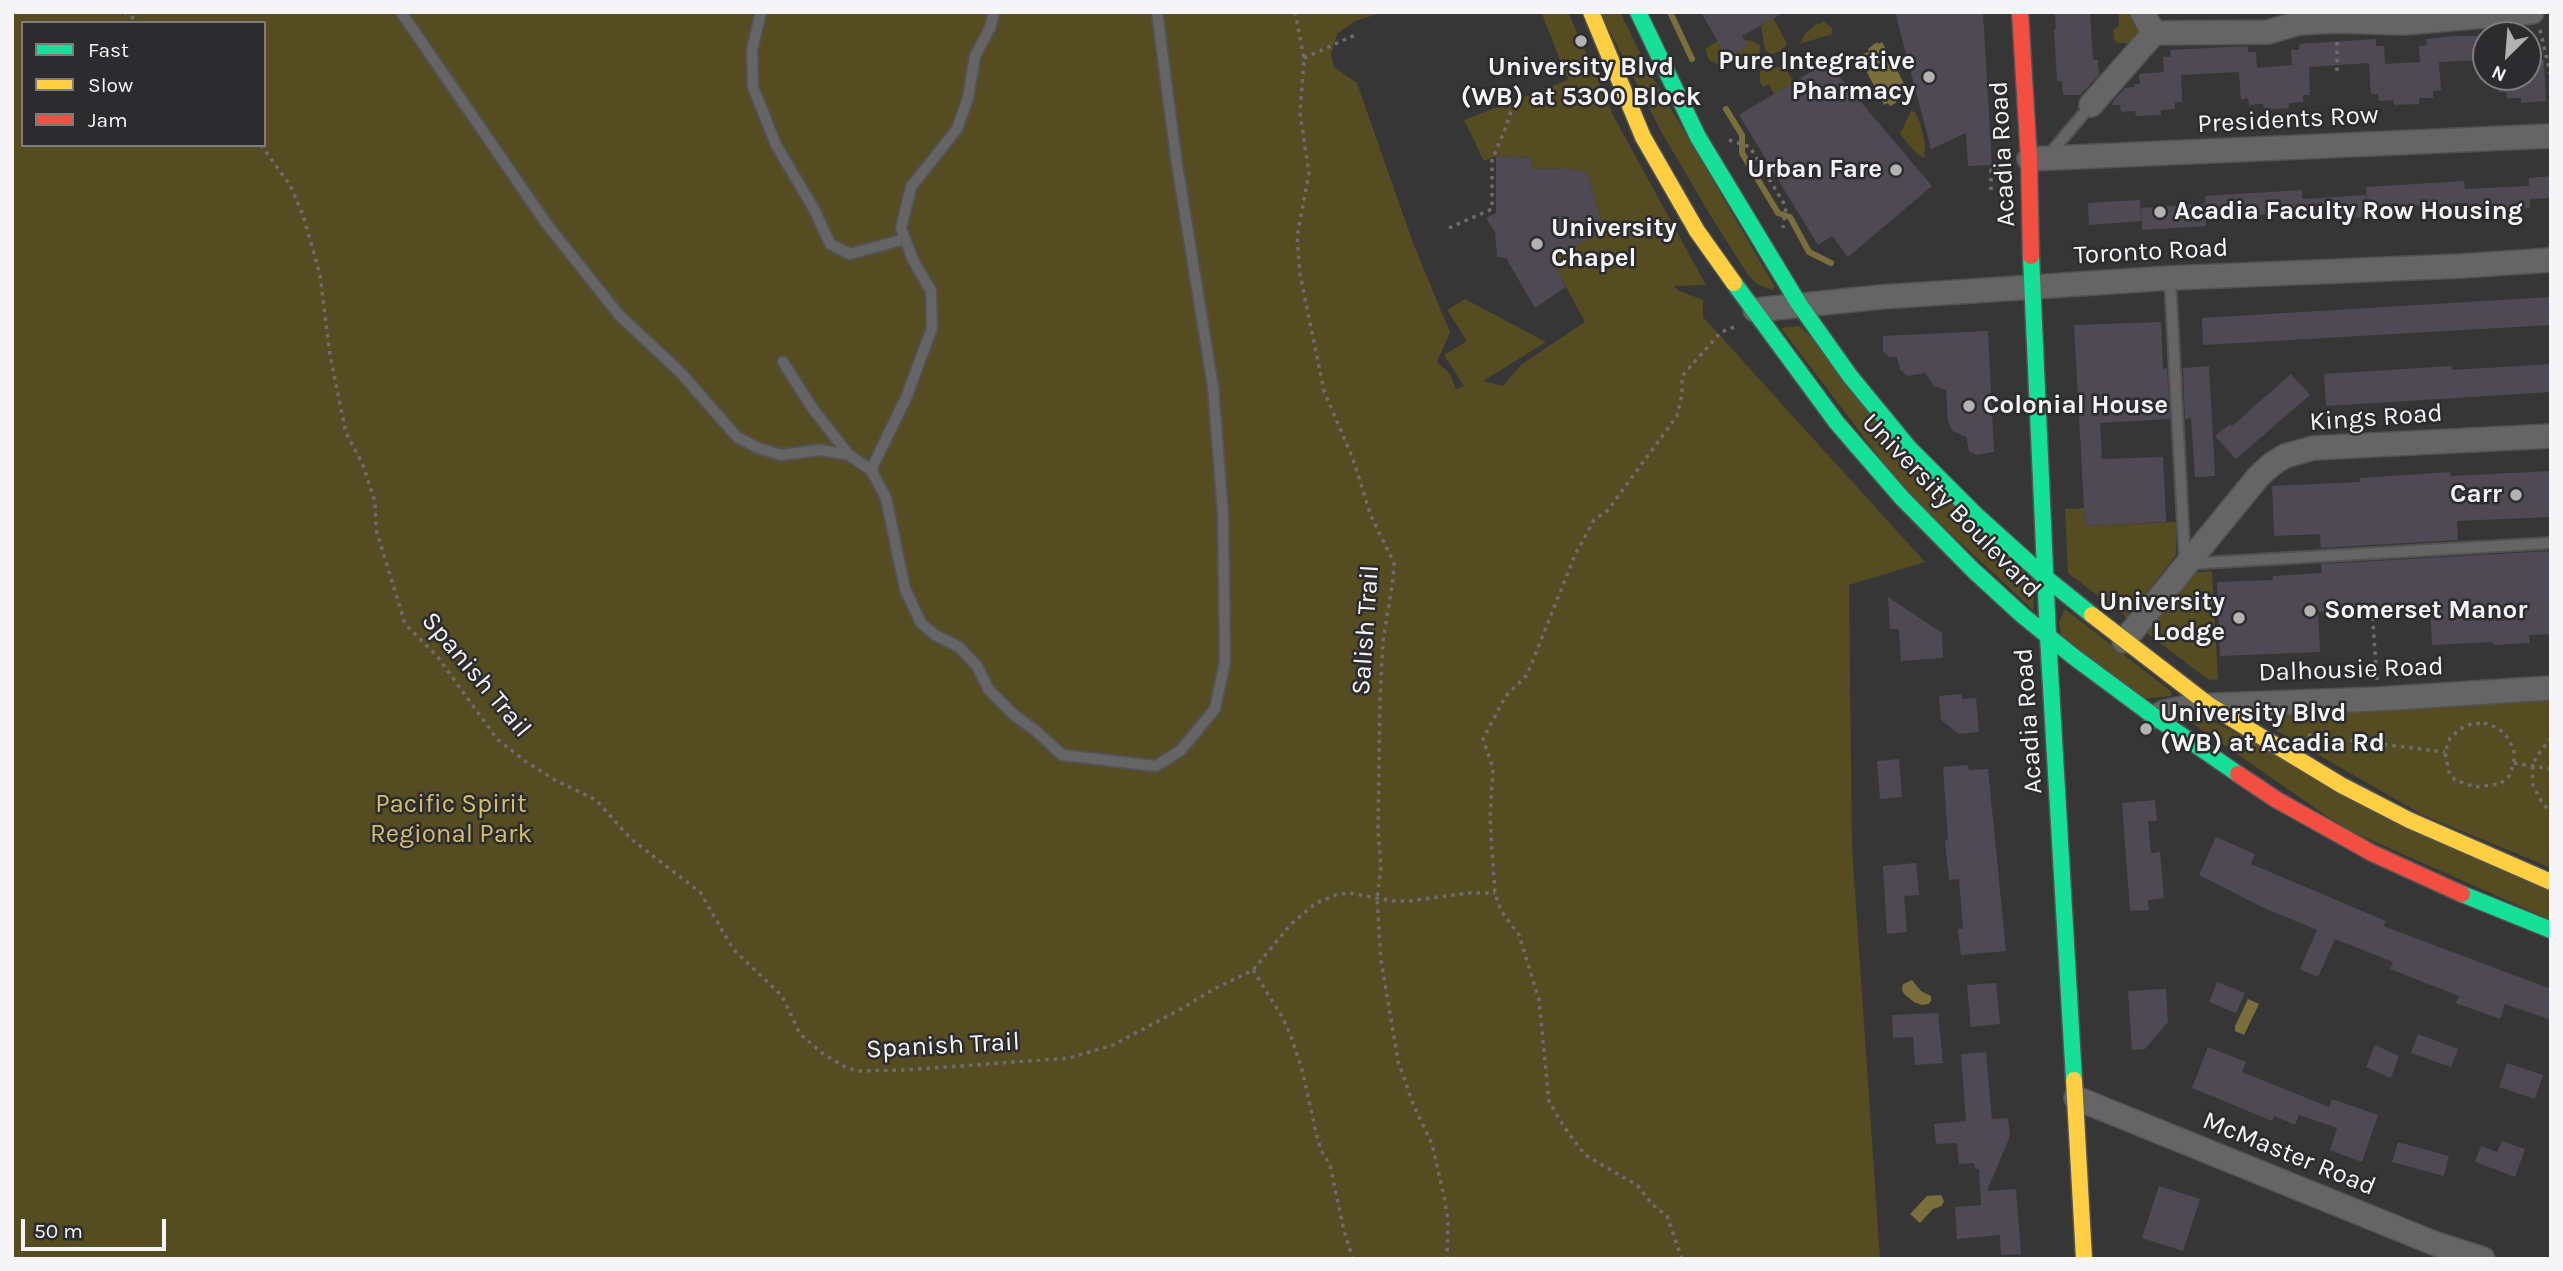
<!DOCTYPE html>
<style>
body{margin:0}
#map{position:relative;width:2563px;height:1271px;overflow:hidden;background:#363637;font-family:Karla,sans-serif}
canvas{display:block}
.frame{position:absolute;inset:0;border:14px solid #f5f4f6;pointer-events:none}
.legend{position:absolute;left:21px;top:21px;width:245px;height:126px;box-sizing:border-box;background:#2c2b2e;border:2px solid #7c7b7e;margin:0;padding:9px 12px;list-style:none;font-size:21px;color:#f5f4f6}
.legend li{display:flex;align-items:center;gap:14px;height:35px}
.legend b{width:35px;border:2px solid #7c7b7e}
.north{position:absolute;left:2472px;top:21px;width:70px;height:70px;box-sizing:border-box;background:#2c2b2e;border:2px solid #7c7b7e;border-radius:50%;rotate:205deg;font-size:19px;font-weight:700;line-height:28px;text-align:center;color:#f5f4f6}
.north::after{content:'';display:block;margin:auto;width:24px;height:32px;background:#b2b2b3;clip-path:polygon(50% 0,100% 100%,50% 72%,0 100%)}
.scale{position:absolute;left:21px;top:1219px;width:145px;height:32px;box-sizing:border-box;border:4px solid #f5f4f6;border-top:0;padding-left:9px;font-size:21px;line-height:24px;white-space:nowrap;color:#f5f4f6;-webkit-text-stroke:5px #2c2b2e;paint-order:stroke}
</style>
<div id="map">
<canvas width="2563" height="1271"></canvas>
<div class="frame"></div>
<ul class="legend">
<li><b style="height:9px;background:#16e098"></b>Fast</li>
<li><b style="height:9px;background:#ffcf43"></b>Slow</li>
<li><b style="height:9px;background:#f24e42"></b>Jam</li>
</ul>
<div class="north">N</div>
<div class="scale">50 m</div>
</div>
<script>
const c = document.querySelector('canvas').getContext('2d');
c.lineJoin = 'round';
function fill(path, color) {
  c.fillStyle = color;
  c.fill(path, 'evenodd');
}
function shape(rows) {
  const path = new Path2D();
  for (const r of rows) {
    path.moveTo(r[0], r[1]);
    for (let i = 2; i < r.length; i += 2) path.lineTo(r[i], r[i + 1]);
  }
  return path;
}
function strokePath(path, color, width, dash) {
  c.strokeStyle = color;
  c.lineWidth = width;
  c.lineCap = dash ? 'butt' : 'round';
  c.setLineDash(dash || []);
  c.stroke(path);
}
function drawText(font, color, halo, rows, align = 'center') {
  c.font = font + ' Karla,sans-serif';
  c.lineWidth = 5;
  c.setLineDash([]);
  c.textBaseline = 'middle';
  c.strokeStyle = halo;
  c.fillStyle = color;
  for (const [text, x, y, turn = 0] of rows) {
    c.save();
    c.translate(x, y);
    c.rotate((+turn || 0) * Math.PI / 180);
    c.textAlign = isNaN(turn) ? turn : align;
    if (halo) c.strokeText(text, 0, 0);
    c.fillText(text, 0, 0);
    c.restore();
  }
}
fill(shape([
 [12,12,1384,12,1355,21,1337,34,1331,55,1334,67,1357,83,1413,243,1450,332,1437,362,1450,374,1456,389,1464,386,1444,355,1467,341,1447,310,1465,299,1546,342,1483,381,1503,386,1522,364,1585,322,1551,259,1604,230,1587,172,1564,168,1532,169,1531,158,1497,156,1484,161,1464,120,1568,80,1541,12,1568,12,1614,117,1706,285,1674,286,1678,290,1703,300,1703,317,1925,562,1849,585,1852,847,1880,1259,12,1259],
 [23,23,264,23,264,145,23,145],
 [1600,12,1620,12,1649,71,1775,287,1772,290,1757,284,1748,275,1709,213,1662,133],
 [2119,12,2131,12,2132,23,2139,24,2140,38,2137,43,2118,43,2114,40,2113,30,2119,26],
 [1773,18,1787,44,1781,51,1771,54,1765,50,1761,26],
 [1823,21,1832,28,1832,34,1800,44,1805,34,1817,23,1819,25],
 [1749,40,1760,45,1759,57,1722,66,1709,60,1705,49,1718,41],
 [1784,66,1794,82,1774,94,1769,84,1763,87,1760,82,1760,71],
 [1911,111,1915,112,1920,123,1925,144,1924,158,1915,152,1900,134],
 [1800,326,2035,579,2033,610,1904,490,1781,328],
 [2084,508,2085,526,2176,522,2176,555,2127,618,2068,573,2065,509],
 [2212,571,2218,679,2209,680,2144,631,2185,574],
 [2065,609,2172,692,2171,696,2142,699,2062,638,2059,622],
 [2551,696,2551,868,2421,814,2277,731,2279,717,2284,712],
 [2200,715,2551,888,2551,920,2344,828,2185,718]
]), '#564c22');
fill(shape([
 [1877,42,1878,44,1882,42,1909,93,1898,95,1896,103,1890,106,1888,103,1884,105,1858,55,1869,52,1868,49],
 [1912,980,1921,991,1931,996,1931,1001,1928,1004,1922,1005,1914,1002,1904,994,1902,990,1903,984],
 [2248,999,2259,1004,2244,1035,2235,1031,2235,1026],
 [1941,1195,1944,1201,1942,1206,1933,1209,1920,1223,1910,1214,1927,1196]
]), '#7a6e3c');
strokePath(shape([
 [1670,12,1692,59],
 [1726,109,1742,135,1742,153,1778,213,1790,217,1809,252,1831,263]
]), '#7a6e3c', 6);
fill(shape([
 [1701,12,1785,12,1742,36,1748,46,1727,58],
 [1895,12,1983,12,1992,165,1968,166,1966,133,1931,149],
 [2062,12,2090,12,2093,60,2098,60,2099,75,2080,95,2063,95,2062,81,2057,81,2054,29,2056,29,2055,14],
 [2455,36,2486,36,2486,60,2439,62,2441,90,2433,91,2433,98,2419,98,2419,104,2394,105,2393,100,2379,101,2378,94,2371,94,2369,63,2309,67,2310,95,2303,95,2303,102,2289,103,2289,108,2264,110,2263,104,2249,105,2248,98,2241,99,2239,72,2181,75,2182,102,2175,102,2175,109,2161,110,2161,115,2136,116,2135,111,2121,112,2120,105,2113,105,2113,101,2125,88,2134,87,2134,84,2140,84,2139,74,2164,72,2163,57,2171,57,2170,50,2248,46,2248,52,2256,52,2257,68,2292,65,2291,50,2299,50,2299,44,2376,39,2376,46,2384,46,2385,64,2420,62,2419,46,2427,45,2426,39],
 [2544,60,2546,101,2521,103,2521,98,2507,98,2506,92,2499,92,2498,77,2528,77,2528,61],
 [1827,62,1932,186,1848,257,1832,236,1818,245,1739,115],
 [1496,156,1531,158,1532,169,1564,168,1587,172,1604,230,1551,259,1566,287,1535,308,1506,258,1497,257,1495,232,1486,218,1496,213],
 [2551,176,2551,198,2530,199,2530,208,2466,211,2465,203,2367,209,2366,187,2464,181,2465,189,2529,186,2529,178],
 [2302,190,2302,199,2367,195,2368,217,2304,220,2303,212,2206,218,2205,196],
 [2140,200,2141,221,2089,225,2088,203],
 [2205,204,2206,226,2142,230,2141,208],
 [2551,297,2551,325,2203,345,2202,318],
 [2161,322,2163,369,2167,368,2170,419,2100,423,2102,459,2163,457,2166,522,2085,526,2074,325],
 [1988,331,1994,452,1976,455,1969,451,1966,437,1953,431,1948,422,1946,390,1934,386,1925,373,1908,376,1900,370,1897,357,1889,357,1883,351,1883,336],
 [2551,364,2551,392,2326,406,2324,374,2451,366,2452,370],
 [2209,366,2215,476,2195,477,2191,418,2185,419,2183,368],
 [2291,374,2310,395,2236,459,2215,436,2230,424,2232,426],
 [2551,471,2551,517,2457,521,2458,540,2321,548,2320,534,2274,536,2272,486,2360,482,2360,478,2450,472,2451,476],
 [2551,551,2551,634,2529,635,2530,643,2493,645,2493,642,2432,645,2430,606,2318,612,2320,652,2220,656,2217,582,2273,580,2273,576,2322,573,2321,564],
 [1888,597,1942,633,1943,658,1901,661,1899,629,1890,629],
 [1962,694,1962,699,1976,698,1979,732,1959,734,1941,720,1939,696],
 [1899,759,1902,797,1880,799,1877,761],
 [1968,765,1969,770,1988,769,2006,951,1961,955,1958,929,1963,929,1959,879,1949,880,1945,840,1948,840,1943,767],
 [2155,800,2157,821,2148,821,2151,853,2160,852,2164,898,2148,900,2149,910,2130,911,2122,803],
 [2216,837,2255,854,2251,864,2386,921,2383,926,2551,989,2551,1020,2505,1004,2500,1019,2456,1003,2459,996,2390,969,2393,962,2335,939,2318,977,2300,969,2317,930,2262,907,2199,875],
 [1916,863,1919,895,1904,896,1907,932,1887,934,1883,866],
 [2217,982,2245,993,2236,1013,2209,1002],
 [1996,983,2000,1024,1971,1027,1967,985],
 [2166,989,2168,1022,2145,1049,2132,1050,2128,991],
 [1938,1013,1943,1063,1915,1065,1913,1037,1893,1038,1892,1015],
 [2418,1034,2458,1049,2451,1067,2411,1053],
 [2375,1045,2399,1056,2391,1078,2366,1067],
 [2208,1047,2246,1062,2242,1072,2329,1107,2332,1099,2378,1115,2362,1162,2330,1150,2337,1128,2299,1115,2295,1125,2274,1116,2272,1121,2192,1088],
 [1986,1052,1992,1119,2008,1118,2010,1136,1987,1191,2016,1189,2021,1254,2001,1255,2000,1235,1957,1239,1955,1207,1981,1205,1979,1169,1975,1169,1974,1163,1959,1164,1957,1143,1936,1144,1934,1124,1966,1121,1961,1054],
 [2507,1063,2543,1075,2535,1099,2499,1087],
 [2502,1141,2525,1149,2515,1177,2475,1162,2481,1146,2497,1152],
 [2398,1142,2449,1156,2444,1176,2392,1162],
 [2159,1186,2200,1199,2183,1251,2142,1238]
]), '#4e4953');
const lane = shape([
 [401,12,546,223,619,315,680,372,737,437,758,448,781,455,820,450,849,455],
 [761,12,752,50,753,87,776,145,814,209,830,244,850,254,905,239],
 [2047,157,2091,105],
 [2170,278,2185,564,2551,543],
 [783,362,813,409,849,455,871,470,886,498,905,589,921,623,935,635,959,647,977,666,989,690,1014,715,1036,731,1062,755,1156,766,1181,750,1215,709,1225,661,1223,514,1213,387,1176,158,1157,12],
 [871,470,906,398,932,328,931,291,913,260,901,228,911,187,957,129,968,98,975,56,990,28,994,12]
]);
const street = shape([
 [2142,12,2154,33],
 [2154,33,2268,32,2299,23,2336,21,2404,23,2532,12],
 [2091,105,2154,33],
 [2029,159,2551,136],
 [1755,310,1881,297,2170,278,2461,266,2551,260],
 [2124,641,2258,477,2272,464,2285,456,2313,448,2551,436],
 [2155,717,2164,712,2192,706,2378,699,2551,688],
 [2076,1098,2436,1244,2483,1259]
]);
const fast = shape([
 [1638,12,1698,137,1799,304,1850,376,1910,449,1975,514,2046,578,2092,615],
 [2031,256,2048,636,2074,1080],
 [1734,283,1837,423,1902,498,1973,570,2022,615,2074,657,2155,717,2238,774],
 [2462,894,2551,930]
]);
const slow = shape([
 [1591,12,1643,137,1697,231,1734,283],
 [2092,615,2209,705,2341,785,2409,820,2551,882],
 [2074,1080,2084,1259]
]);
const jam = shape([
 [2020,12,2029,159,2031,256],
 [2238,774,2277,800,2372,853,2462,894]
]);
strokePath(lane, '#525252', 14);
strokePath(street, '#525252', 26);
strokePath(fast, '#525252', 19);
strokePath(slow, '#525252', 19);
strokePath(jam, '#525252', 19);
strokePath(shape([
 [124,12,140,23],
 [1295,12,1304,58,1300,113,1309,173,1297,237,1300,274,1324,391,1353,459,1371,516,1394,563,1393,580,1383,641,1380,699,1378,831,1381,866,1377,898,1381,960,1398,1061,1413,1104,1432,1144,1445,1201,1448,1221,1447,1259],
 [2540,30,2551,76],
 [2337,42,2337,75],
 [1304,58,1355,35],
 [1729,140,1750,147,1786,207,1783,228],
 [261,145,290,185,303,215,320,275,330,355,346,433,363,465,375,502,376,529,405,624,437,656,497,739,525,761,555,780,596,800,631,839,700,892,733,949,782,996,800,1034,822,1053,843,1066,857,1071,906,1070,1069,1058,1113,1045,1181,1009,1214,989,1253,970,1290,925,1316,903,1336,895,1349,893,1393,901,1409,901,1468,893,1495,893],
 [1991,190,1991,170,2002,169],
 [1449,228,1492,209,1492,160,1506,127,1512,108,1510,103],
 [2372,609,2377,680],
 [2484,723,2498,728,2508,738,2514,750,2514,763,2509,776,2500,784,2475,787,2455,780,2449,772,2445,752,2450,738,2460,729,2471,724,2484,723],
 [2308,735,2445,752],
 [2551,738,2536,757,2532,770,2533,785,2541,801,2551,813],
 [2514,763,2551,769],
 [1253,970,1281,1015,1291,1036,1303,1073,1316,1133,1321,1150,1330,1165,1344,1231,1353,1259],
 [1682,1259,1667,1216,1652,1204,1637,1185,1585,1155,1564,1127,1549,1101,1539,1000,1519,935,1501,911,1495,893,1490,819,1493,768,1483,739,1505,697,1527,675,1575,555,1594,520,1608,510,1677,416,1682,394,1682,376,1721,332,1734,327]
]), '#6d6d6e', 3.5, [3.5, 5]);
strokePath(lane, '#656566', 10);
strokePath(street, '#656566', 23);
strokePath(fast, '#16e098', 16);
strokePath(slow, '#ffcf43', 16);
strokePath(jam, '#f24e42', 16);
for (const [x, y, r, color] of [
 [1581,41,7,"#b2b2b3"],
 [1929,77,7,"#b2b2b3"],
 [1896,170,7,"#b2b2b3"],
 [2160,212,7,"#b2b2b3"],
 [1537,244,7,"#b2b2b3"],
 [1969,406,7,"#b2b2b3"],
 [2516,495,7,"#b2b2b3"],
 [2310,611,7,"#b2b2b3"],
 [2239,618,7,"#b2b2b3"],
 [2146,729,7,"#b2b2b3"]
]) {
  const dot = new Path2D();
  dot.arc(x, y, r, 0, 2 * Math.PI);
  c.fillStyle = color;
  c.fill(dot);
  strokePath(dot, '#2c2b2e', 2.5);
}
drawText('bold 26px', '#f5f4f6', '#2c2b2e', [
 ["Pure Integrative",1915,62,"right"],
 ["Pharmacy",1915,92,"right"],
 ["University Blvd",1581,68,"center"],
 ["(WB) at 5300 Block",1581,98,"center"],
 ["Urban Fare",1882,170,"right"],
 ["Acadia Faculty Row Housing",2174,212],
 ["University",1551,229],
 ["Chapel",1551,259],
 ["Colonial House",1983,406],
 ["Carr",2502,495,"right"],
 ["University",2225,603,"right"],
 ["Lodge",2225,633,"right"],
 ["Somerset Manor",2324,611],
 ["University Blvd",2160,714],
 ["(WB) at Acadia Rd",2160,744]
], 'left');
drawText('26px', '#f5f4f6', '#2c2b2e', [
 ["Presidents Row",2288,120,-3],
 ["Acadia Road",2003,154,-93],
 ["Toronto Road",2151,252,-3],
 ["Kings Road",2376,418,-4],
 ["University Boulevard",1951,506,46],
 ["Salish Trail",1366,630,-86],
 ["Dalhousie Road",2351,670,-2],
 ["Spanish Trail",476,675,50],
 ["Acadia Road",2029,721,-94],
 ["Spanish Trail",943,1046,-3],
 ["McMaster Road",2289,1154,22]
]);
drawText('26px', '#d4bf6c', '#2c2b2e', [
 ["Pacific Spirit",451,805],
 ["Regional Park",451,835]
]);
</script>
